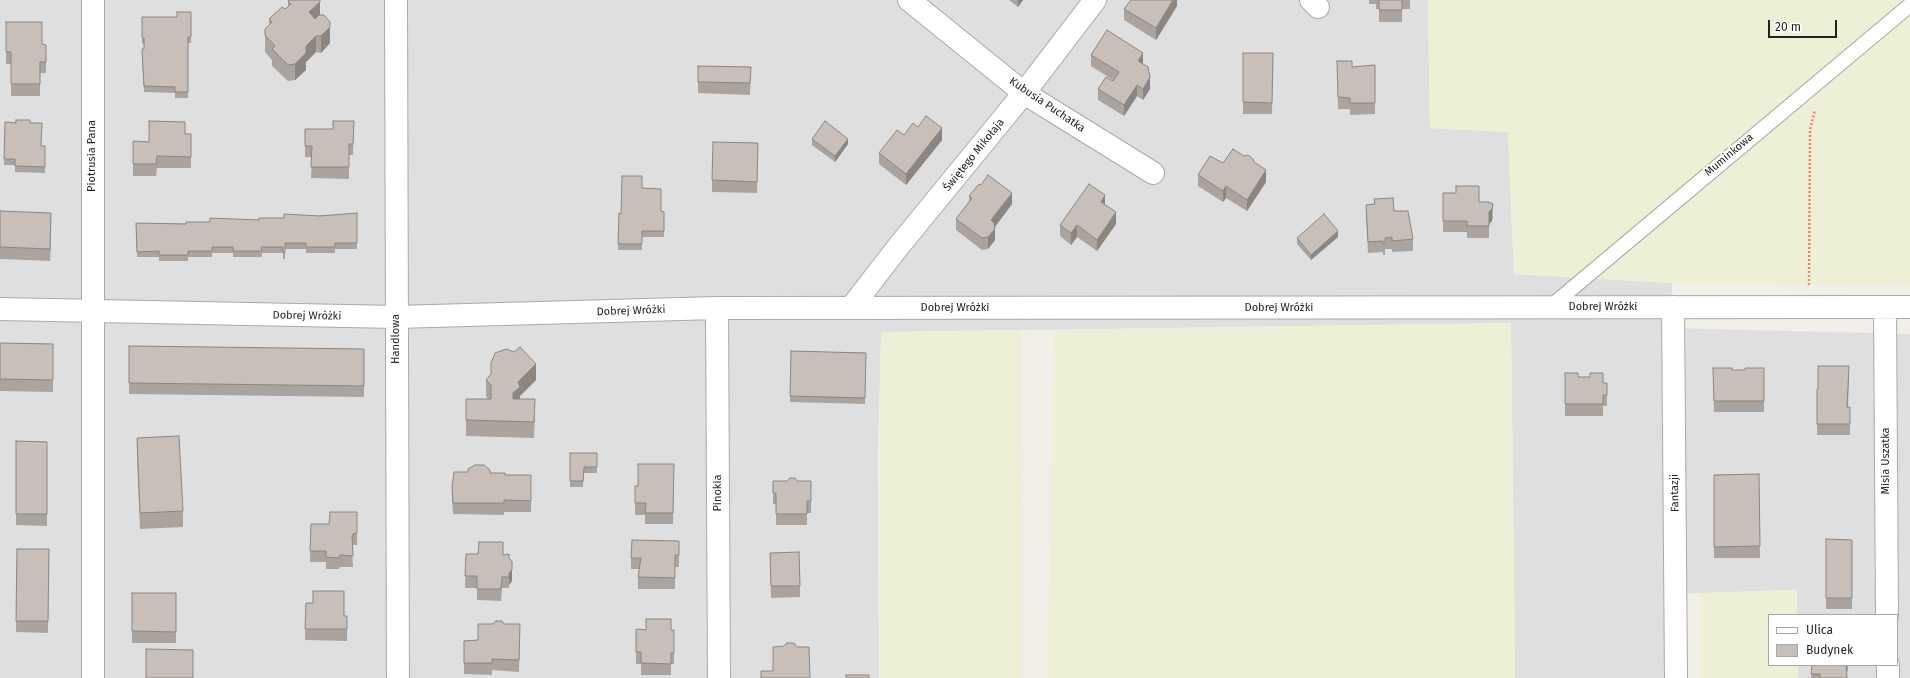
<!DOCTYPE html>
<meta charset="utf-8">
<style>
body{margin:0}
#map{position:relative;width:1910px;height:678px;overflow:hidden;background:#f2efe9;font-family:"Fira Sans",sans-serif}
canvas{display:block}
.legend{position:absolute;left:1768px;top:614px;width:130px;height:52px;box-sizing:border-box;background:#fff;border:1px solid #a7a7a7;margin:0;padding:5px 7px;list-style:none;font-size:12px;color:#222}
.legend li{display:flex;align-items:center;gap:8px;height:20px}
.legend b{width:20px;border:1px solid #a7a7a7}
.scale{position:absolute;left:1768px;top:20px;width:69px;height:18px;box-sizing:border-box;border:2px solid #222;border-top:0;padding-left:5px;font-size:12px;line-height:14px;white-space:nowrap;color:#222;-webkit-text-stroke:3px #fff;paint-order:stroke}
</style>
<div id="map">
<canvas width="1910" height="678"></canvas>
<ul class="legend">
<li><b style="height:5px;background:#fff"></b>Ulica</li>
<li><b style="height:11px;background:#c7bfb8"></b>Budynek</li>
</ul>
<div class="scale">20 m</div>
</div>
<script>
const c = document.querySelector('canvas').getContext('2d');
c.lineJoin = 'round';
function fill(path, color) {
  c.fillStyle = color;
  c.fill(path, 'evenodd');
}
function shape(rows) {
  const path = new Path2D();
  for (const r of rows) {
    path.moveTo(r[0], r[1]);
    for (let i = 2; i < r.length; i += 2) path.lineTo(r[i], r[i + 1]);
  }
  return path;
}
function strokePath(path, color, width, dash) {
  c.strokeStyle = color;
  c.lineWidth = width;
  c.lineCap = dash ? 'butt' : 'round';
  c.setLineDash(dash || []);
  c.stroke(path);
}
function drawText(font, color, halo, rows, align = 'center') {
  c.font = font + ' "Fira Sans",sans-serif';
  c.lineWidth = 3.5;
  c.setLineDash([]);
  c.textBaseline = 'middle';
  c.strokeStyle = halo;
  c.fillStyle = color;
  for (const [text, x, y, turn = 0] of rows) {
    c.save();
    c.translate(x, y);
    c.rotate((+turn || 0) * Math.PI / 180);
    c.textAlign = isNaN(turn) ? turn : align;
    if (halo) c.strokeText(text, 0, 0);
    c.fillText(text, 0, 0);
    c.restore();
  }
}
fill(shape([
 [0,0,1428,0,1430,128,1508,132,1514,274,1672,283,1672,328,1910,334,1910,678,1798,678,1798,665,1897,665,1897,615,1797,615,1797,590,1672,594,1672,678,1515,678,1511,323,881,332,878,454,879,678,0,678]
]), '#e0dfdf');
fill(shape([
 [1428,0,1910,0,1910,286,1672,283,1514,274,1508,132,1430,128],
 [1511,323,1515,678,1048,678,1054,330],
 [1022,330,1021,678,880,678,881,332],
 [1797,590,1797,615,1769,615,1769,665,1798,665,1798,678,1700,678,1700,593]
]), '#eef0d5');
const lane = shape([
 [1550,307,1910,5]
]);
const street = shape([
 [93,0,93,678],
 [396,0,398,678],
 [909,0,1024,93,1153,173],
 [1311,0,1318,7],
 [1673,307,1676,678],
 [1885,307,1887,615],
 [717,308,719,678],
 [851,308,898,247,1024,93,1095,0],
 [0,309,396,317,717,308,1910,307],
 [1888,665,1888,678]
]);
strokePath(lane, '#a9a9a9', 16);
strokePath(street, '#a9a9a9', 24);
strokePath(shape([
 [1809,285,1810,130,1815,110]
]), '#fa8072', 2.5, [2, 2]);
strokePath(lane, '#fff', 14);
strokePath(street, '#fff', 22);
fill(shape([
 [320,0,320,15,330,22,330,43,321,53,316,52,306,62,306,70,295,80,288,81,272,66,272,60,265,52,265,29,269,25,269,19,285,9,288,7,288,1],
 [1009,0,1023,0,1018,7],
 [1177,0,1177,6,1156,40,1124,20,1124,9],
 [1369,0,1410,0,1410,9,1402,9,1402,22,1379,22,1379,9,1376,9,1376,4,1369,4],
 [191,12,191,43,188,43,188,98,175,98,175,93,144,92,142,55,144,49,144,44,142,43,142,17,177,17],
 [6,22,42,44,46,45,46,73,40,73,40,96,11,96,11,64,6,64],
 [1243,53,1273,53,1272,114,1243,114],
 [1091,55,1150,89,1143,100,1137,96,1124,116,1098,100,1098,89,1113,80,1091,66],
 [1337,61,1352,67,1375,65,1375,114,1350,115,1350,109,1338,109],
 [698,66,751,67,750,95,698,93],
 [354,121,353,155,349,155,349,179,311,178,312,157,305,157,305,129,333,129],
 [5,122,30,123,41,146,45,146,45,173,15,172,15,165,4,165],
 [918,127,942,140,906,185,879,164,879,153,904,135],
 [185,134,191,134,191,168,157,168,156,176,133,176,133,141,149,142],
 [812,139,848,144,835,162,812,145],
 [758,155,757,193,712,192,712,180],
 [1254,162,1266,182,1247,211,1226,198,1223,202,1198,186,1198,175,1223,163],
 [642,188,661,211,664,212,664,237,642,237,642,250,618,250,619,213,621,214],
 [1443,193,1479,202,1493,216,1492,221,1489,224,1489,238,1467,238,1467,232,1443,232],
 [969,196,1012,204,995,227,995,240,988,249,982,250,956,230,956,219,969,202],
 [1374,199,1394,211,1413,239,1413,251,1392,252,1392,249,1385,249,1385,255,1383,255,1383,252,1368,253,1366,216,1366,205,1374,204],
 [1105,205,1116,224,1097,251,1077,237,1071,245,1060,236,1060,225],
 [0,211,51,224,50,261,0,259],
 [357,213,357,249,335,249,335,253,306,253,306,249,285,249,285,259,283,259,283,253,262,253,262,257,233,257,233,253,212,253,212,257,188,257,188,261,159,261,159,257,137,257,136,223,186,224,210,222,259,220,284,218],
 [1338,237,1311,260,1297,244,1297,238],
 [0,343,53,344,53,392,0,391],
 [129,346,364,349,364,397,129,394],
 [791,351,866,353,865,404,790,402],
 [1713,368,1732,370,1745,370,1764,368,1764,412,1714,412],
 [1565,373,1603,383,1607,395,1607,406,1603,406,1603,416,1565,416],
 [491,374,536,380,520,396,520,399,535,416,534,438,466,436,466,399,488,399,486,396,486,380],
 [1849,377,1848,407,1850,407,1850,435,1817,435,1817,389],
 [137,438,183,511,183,527,140,529,137,455],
 [16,441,47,442,47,526,16,525],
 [570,453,597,453,597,473,584,473,583,487,570,487],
 [674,464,673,524,645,524,645,515,635,515,635,486,638,486],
 [490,473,505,475,531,475,531,512,504,512,504,515,453,514,452,499,452,487],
 [1759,474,1760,558,1714,558,1714,475],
 [773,481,811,481,811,513,807,513,807,525,776,525,776,504,773,504],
 [311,524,357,524,357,545,353,545,353,547,352,547,353,567,340,567,339,569,326,569,326,562,310,562],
 [1826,539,1852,540,1852,609,1826,609],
 [679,541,679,567,675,567,675,589,638,589,638,577,639,569,631,569,631,558],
 [17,549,49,549,48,633,16,632],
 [770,553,800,586,800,597,771,598],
 [466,554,503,555,509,558,512,581,509,585,509,588,502,588,501,601,477,600,477,588,465,588],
 [132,593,176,593,176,643,132,643],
 [306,603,344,616,347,616,347,641,305,640],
 [504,624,520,624,519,672,492,670,492,675,464,674,464,641,478,640],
 [636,629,674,630,674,664,671,664,671,675,641,675,641,664,636,664],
 [1812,665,1848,665,1848,671,1846,672,1847,678,1811,678]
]), '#aba49e');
fill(shape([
 [1018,0,1023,0,1018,7],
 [1173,0,1177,0,1177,6,1156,40,1156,28],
 [320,2,320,19,309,29,309,12],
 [330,27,330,43,321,53,321,36],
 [316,36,316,52,306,62,306,70,295,80,295,64,306,46],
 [1143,53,1143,65,1138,61],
 [1150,77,1150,89,1143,100,1143,89],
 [1137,85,1137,96,1124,116,1124,105],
 [942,128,942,140,906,185,906,174],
 [848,139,848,144,835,162,835,156],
 [1266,170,1266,182,1247,211,1247,200],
 [1226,186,1226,198,1223,202,1223,191],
 [1012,193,1012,204,991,232,991,220],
 [1105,195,1105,207,1101,202],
 [1493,204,1492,221,1489,224,1489,238,1489,212],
 [1116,212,1116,224,1097,251,1097,240],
 [51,213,51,224,50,261,50,249],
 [1077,225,1077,237,1071,245,1071,233],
 [995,229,995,240,988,249,988,237],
 [1338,231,1338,237,1311,260,1311,255],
 [536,364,536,380,520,396,520,404,513,410,513,393,518,382],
 [512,561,512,581,509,585,509,573]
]), '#8b8681');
const building = shape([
 [289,0,320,0,320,2,309,12,315,19,319,15,324,15,330,22,330,27,321,36,316,36,306,46,306,53,295,64,288,65,272,49,275,46,265,35,265,29,272,22,269,19,282,7,285,9,291,4,288,1,289,0],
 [1131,0,1173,0,1156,28,1124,9,1131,0],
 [1379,0,1402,0,1402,10,1379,10,1379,0],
 [177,12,191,12,191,37,188,37,188,92,175,92,175,87,144,86,142,49,144,49,144,38,142,37,142,17,177,17,177,12],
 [6,22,42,22,42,44,46,45,46,62,40,62,40,84,11,84,11,52,6,52,6,22],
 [1107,30,1143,53,1138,61,1148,67,1150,77,1143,89,1137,85,1124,105,1098,89,1106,77,1113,81,1119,72,1091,55,1107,30],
 [1243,53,1273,53,1272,103,1243,102,1243,53],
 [1337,61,1352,61,1352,67,1375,65,1375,103,1350,103,1350,98,1338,97,1337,61],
 [698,66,751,67,750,83,698,82,698,66],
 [926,116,942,128,906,174,879,153,897,130,904,135,913,123,918,127,926,116],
 [16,120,30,120,30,123,42,123,41,146,45,146,45,167,15,166,15,159,4,159,5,122,16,123,16,120],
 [149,121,185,122,185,134,191,134,191,157,157,156,156,164,133,164,133,141,149,142,149,121],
 [333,121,354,121,353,144,349,144,349,167,311,167,312,146,305,146,305,129,333,129,333,121],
 [825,121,848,139,835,156,812,139,825,121],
 [713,142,758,143,757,182,712,180,713,142],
 [1233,149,1244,156,1248,155,1253,159,1254,162,1266,170,1247,200,1226,186,1223,191,1198,175,1210,156,1223,163,1233,149],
 [988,175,1012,193,991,220,994,223,995,229,988,237,982,238,956,219,972,198,969,196,979,184,981,185,988,175],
 [622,176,642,176,642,188,661,189,661,211,664,212,664,231,642,231,642,244,618,244,619,213,621,214,622,176],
 [1089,184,1105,195,1101,202,1116,212,1097,240,1077,225,1071,233,1060,225,1089,184],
 [1456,186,1479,186,1479,202,1489,202,1493,204,1492,209,1489,212,1489,226,1467,226,1467,221,1443,221,1443,193,1456,193,1456,186],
 [1393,198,1394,211,1408,211,1413,239,1392,241,1392,237,1385,238,1385,244,1383,244,1383,241,1368,242,1366,205,1375,204,1374,199,1393,198],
 [0,211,51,213,50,249,0,247,0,211],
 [357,213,357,243,335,243,335,247,306,247,306,243,285,243,285,253,283,253,283,247,261,247,262,251,233,251,233,247,212,247,212,251,188,251,188,255,159,255,159,251,137,252,136,223,186,224,186,222,210,222,210,218,259,220,259,218,284,218,284,214,320,216,357,213],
 [1324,214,1338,231,1311,255,1297,238,1324,214],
 [0,343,53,344,53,380,0,379,0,343],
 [129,346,364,349,364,386,129,383,129,346],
 [520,347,536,364,518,382,520,387,513,393,513,399,535,399,534,422,466,420,466,399,491,399,491,385,486,380,491,374,491,363,495,353,506,349,514,352,520,347],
 [791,351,866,353,865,398,790,396,791,351],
 [1818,366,1849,366,1847,407,1850,407,1850,424,1817,424,1817,389,1818,389,1818,366],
 [1713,368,1732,368,1732,370,1745,370,1745,368,1764,368,1764,401,1714,401,1713,368],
 [1565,373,1578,373,1578,377,1590,377,1590,373,1603,373,1603,383,1607,383,1607,395,1603,395,1603,404,1565,404,1565,373],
 [179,436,183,511,140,513,137,438,179,436],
 [16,441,47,442,47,514,16,514,16,441],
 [570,453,597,453,597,467,584,467,583,481,570,481,570,453],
 [638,464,674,464,673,513,645,513,646,503,635,503,635,486,638,486,638,464],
 [475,465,484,465,490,470,490,473,505,473,505,475,531,475,531,501,504,500,504,503,453,503,452,487,454,472,468,472,468,469,475,465],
 [1759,474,1760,546,1714,547,1714,475,1759,474],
 [790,478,795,478,797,481,811,481,811,501,807,501,807,514,776,514,776,493,773,493,773,481,787,481,790,478],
 [330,512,357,512,357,533,353,534,353,536,352,536,353,556,340,555,339,558,326,557,326,551,310,551,311,524,329,524,330,512],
 [1826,539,1852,540,1852,598,1826,598,1826,539],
 [632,540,679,541,679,555,675,555,675,578,638,577,641,558,631,558,632,540],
 [479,542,503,542,503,555,509,554,509,558,512,561,512,570,509,573,509,577,502,577,501,589,477,589,477,576,465,576,466,554,478,554,479,542],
 [17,549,49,549,48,621,16,621,17,549],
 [799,552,800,586,771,586,770,553,799,552],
 [313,591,344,591,344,616,347,616,347,629,305,629,306,603,313,603,313,591],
 [132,593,176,593,176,632,132,631,132,593],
 [646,619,671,619,671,630,674,630,674,653,671,653,671,664,641,663,641,652,636,652,636,629,646,630,646,619],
 [496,621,502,621,504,624,520,624,519,660,492,659,492,663,464,663,464,641,478,640,478,624,493,624,496,621],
 [787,643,794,643,797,647,809,647,810,678,761,678,761,671,773,671,773,647,784,646,787,643],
 [146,649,193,650,193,678,146,678,146,649],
 [1812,665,1846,665,1847,678,1820,678,1820,674,1811,674,1812,665],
 [846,675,869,675,869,678,846,678,846,675]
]);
fill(building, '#c7bfb8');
strokePath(building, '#8b8681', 1);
drawText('11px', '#222', '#fff', [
 ["Kubusia Puchatka",1047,105,34],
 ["Świętego Mikołaja",974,155,-51],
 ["Muminkowa",1729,155,-40],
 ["Piotrusia Pana",92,156,-90],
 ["Dobrej Wróżki",1603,307],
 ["Dobrej Wróżki",955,308],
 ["Dobrej Wróżki",1279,308],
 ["Dobrej Wróżki",631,311,-2],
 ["Dobrej Wróżki",307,316,1],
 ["Handlowa",396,339,-90],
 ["Misia Uszatka",1886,461,-90],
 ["Pinokia",718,493,-90],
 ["Fantazji",1675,493,-91]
]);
</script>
